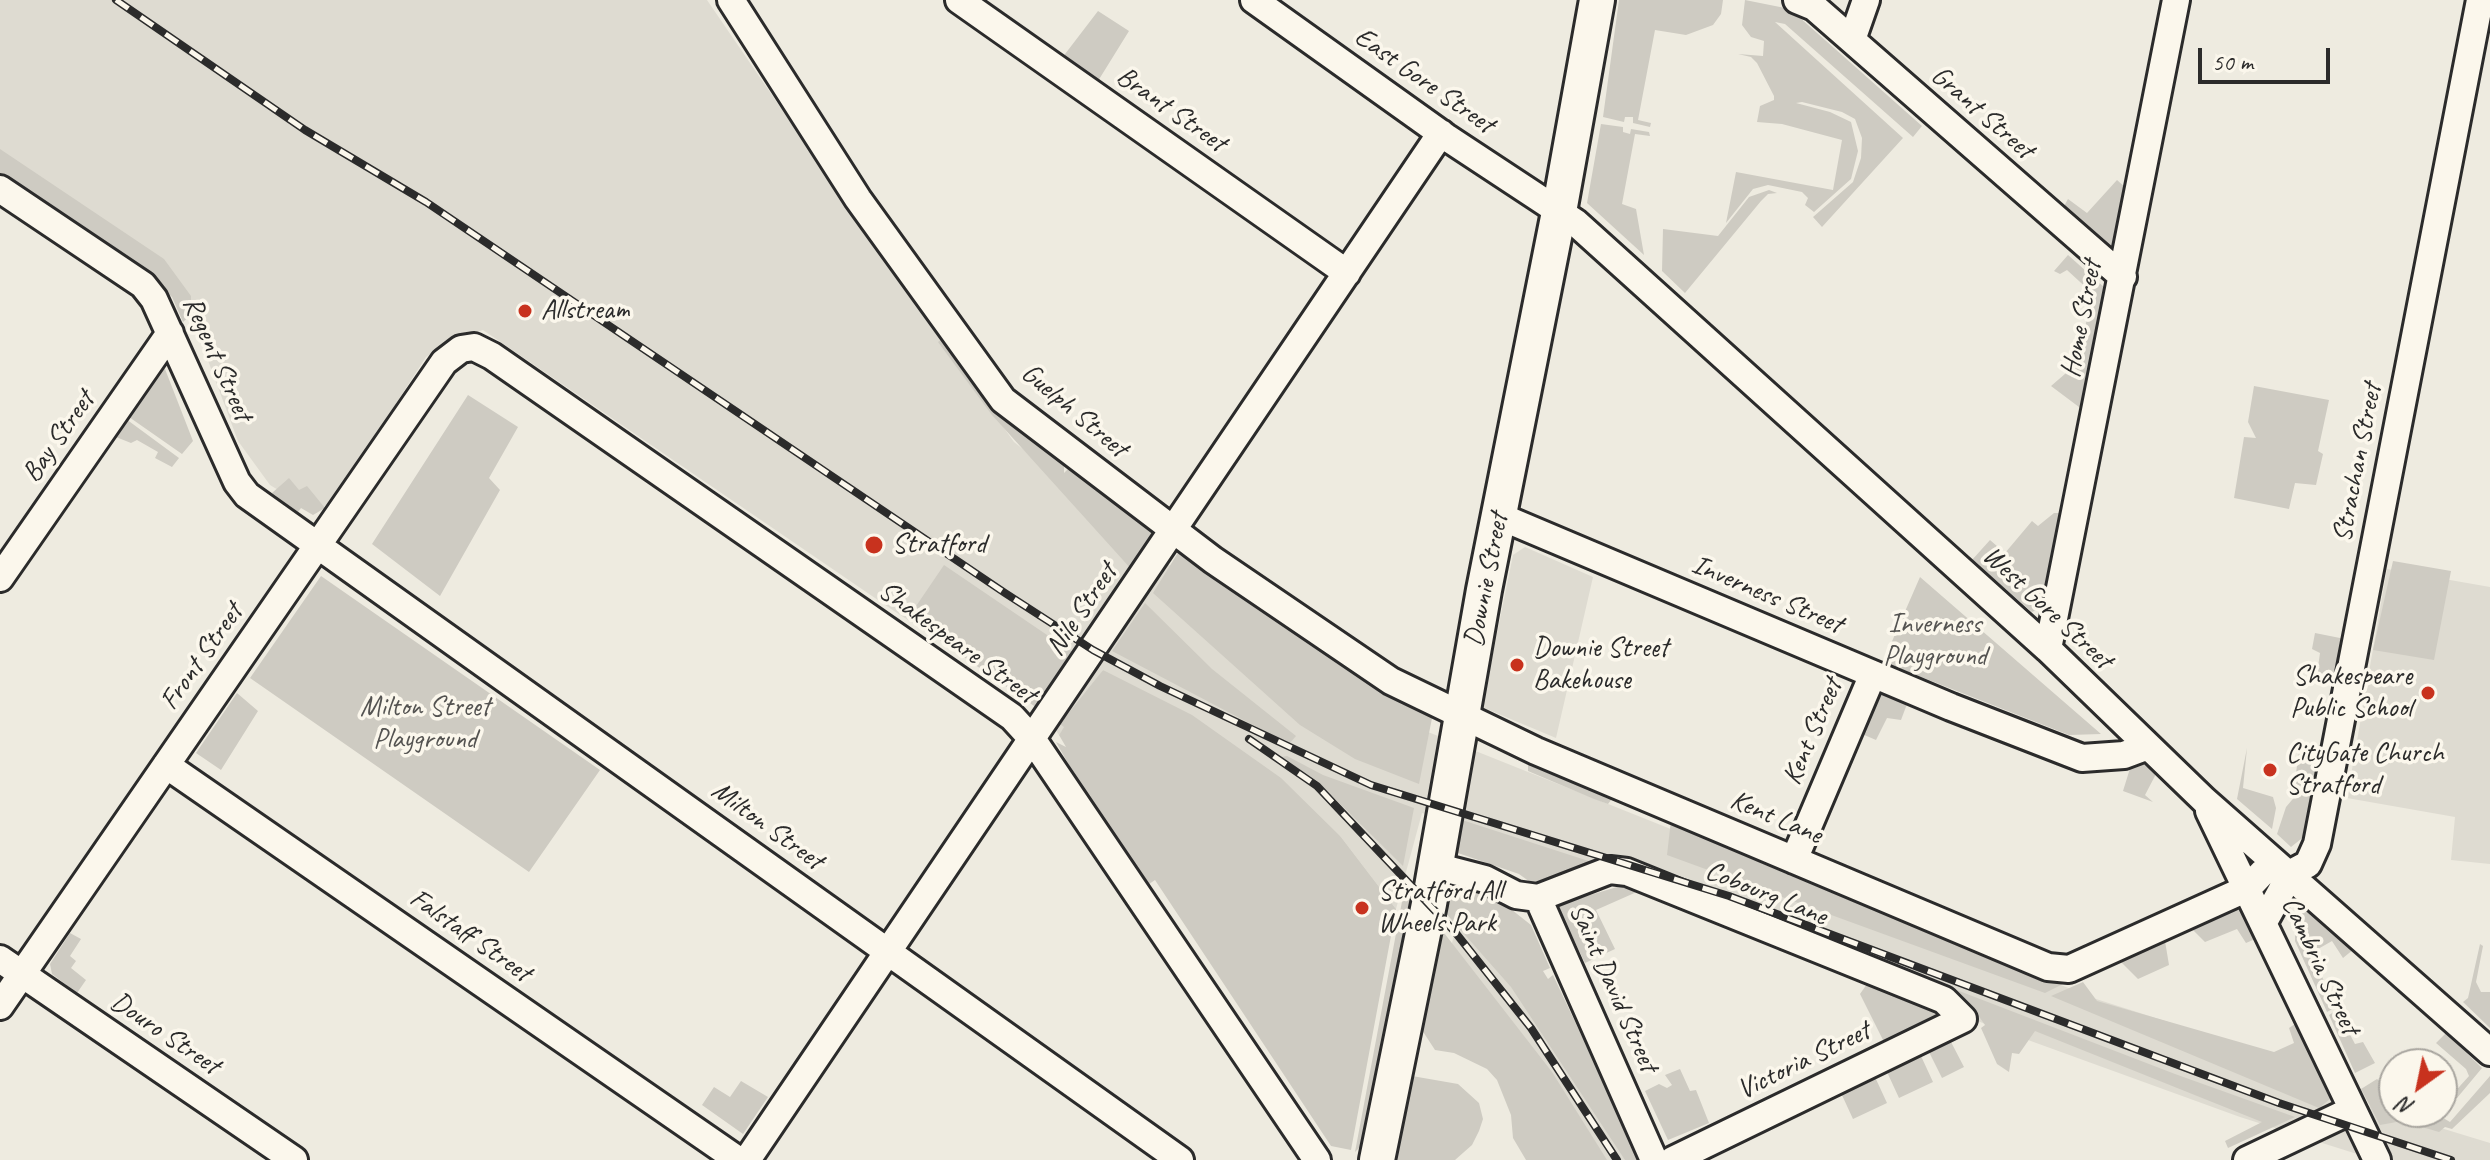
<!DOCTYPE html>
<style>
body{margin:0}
#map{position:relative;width:2490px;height:1160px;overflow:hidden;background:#eeebe0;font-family:Caveat,sans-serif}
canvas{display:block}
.north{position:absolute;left:2378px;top:1048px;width:80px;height:80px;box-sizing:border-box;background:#fbf7ec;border:2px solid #a8a59f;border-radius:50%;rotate:213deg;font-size:22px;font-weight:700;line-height:32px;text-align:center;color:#2b2b2b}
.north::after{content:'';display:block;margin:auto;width:28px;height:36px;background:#c8321e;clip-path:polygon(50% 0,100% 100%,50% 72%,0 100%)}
.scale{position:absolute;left:2198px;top:48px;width:132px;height:36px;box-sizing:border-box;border:4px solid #2b2b2b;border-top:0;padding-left:10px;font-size:24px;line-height:28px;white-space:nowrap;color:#2b2b2b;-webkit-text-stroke:6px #fbf7ec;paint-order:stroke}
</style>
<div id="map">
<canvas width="2490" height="1160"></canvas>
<div class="north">N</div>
<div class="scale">50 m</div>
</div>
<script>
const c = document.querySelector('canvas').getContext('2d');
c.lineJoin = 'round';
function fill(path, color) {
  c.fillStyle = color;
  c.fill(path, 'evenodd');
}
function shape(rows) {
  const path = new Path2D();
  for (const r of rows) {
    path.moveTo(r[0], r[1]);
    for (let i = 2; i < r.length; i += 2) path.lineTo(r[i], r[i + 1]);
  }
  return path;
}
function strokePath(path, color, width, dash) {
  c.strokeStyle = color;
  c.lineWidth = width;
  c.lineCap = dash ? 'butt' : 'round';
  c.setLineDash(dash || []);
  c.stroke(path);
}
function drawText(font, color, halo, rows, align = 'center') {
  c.font = font + ' Caveat,sans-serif';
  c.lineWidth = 7;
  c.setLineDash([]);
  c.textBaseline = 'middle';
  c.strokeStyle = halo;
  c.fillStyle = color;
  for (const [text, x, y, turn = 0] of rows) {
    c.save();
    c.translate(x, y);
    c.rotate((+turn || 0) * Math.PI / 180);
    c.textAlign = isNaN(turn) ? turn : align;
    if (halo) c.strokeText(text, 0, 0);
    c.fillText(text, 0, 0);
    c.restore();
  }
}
fill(shape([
 [0,0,707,0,912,300,1014,442,1169,565,1373,710,2096,999,2310,1067,2322,1088,2372,1107,2490,1143,2490,1160,2376,1160,2240,1117,1995,1028,1600,868,1422,813,1396,909,1341,837,1103,670,1059,735,1037,703,894,611,483,330,450,341,426,357,335,498,316,513,270,485,238,441,181,288,0,164],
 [1525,547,1593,577,1556,738,1482,707,1513,555],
 [2387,569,2490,587,2490,864,2451,860,2455,817,2347,798],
 [1456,905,1635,1160,1588,1160,1443,976,1455,932]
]), '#dedbd1');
fill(shape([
 [1619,0,1723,0,1721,14,1713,25,1686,35,1655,30,1638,120,1651,123,1650,127,1633,123,1633,117,1625,117,1624,122,1603,117],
 [1745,0,1790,9,1922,126,1913,137,1785,24,1775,22,1903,138,1822,227,1813,217,1853,182,1861,158,1862,138,1855,119,1842,112,1802,102,1796,103,1830,112,1851,122,1858,151,1851,179,1814,212,1805,205,1808,198,1802,192,1768,185,1753,189,1726,223,1736,172,1833,190,1842,140,1782,124,1757,122,1760,106,1774,100,1774,96,1757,63,1751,57,1738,54,1763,56,1764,41,1751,37,1742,25],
 [1098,11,1129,31,1098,81,1062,58],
 [1601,124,1623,127,1623,132,1630,134,1631,129,1649,132,1650,136,1635,134,1622,204,1636,209,1644,255,1587,203],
 [0,149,164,259,191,296,191,315,183,322,172,297,153,280,0,176],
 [2117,180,2126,188,2114,248,2108,247,2063,208,2068,199,2087,213],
 [1769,190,1777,193,1768,194,1761,201,1685,293,1662,271,1663,229,1718,236,1749,197],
 [2068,255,2105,288,2106,295,2083,410,2051,386,2080,361,2091,292,2067,270,2060,274,2054,271],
 [944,338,1001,414,1064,465,1064,473,1068,469,1077,473,1150,525,1153,537,1132,570,992,415,938,342],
 [161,369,165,369,193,441,182,454,129,417],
 [2254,386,2329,400,2318,451,2323,454,2316,485,2295,483,2289,509,2234,498,2244,437,2256,438,2248,422],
 [468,395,518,427,489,478,500,490,440,596,372,544],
 [126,419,179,458,172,467,155,458,158,452,137,440,131,443,116,437],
 [289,478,299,490,307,486,325,508,313,515,301,508,298,512,272,493],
 [2054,513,2063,513,2045,606,2032,612,1972,560,1990,540,2005,553,2032,521,2038,526],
 [1179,551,1190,554,1434,708,1419,784,1355,759,1300,725,1153,593],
 [2393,561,2451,571,2434,660,2373,650],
 [944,565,1075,654,1037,708,908,618],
 [321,576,600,770,529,872,250,678],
 [1920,577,2101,734,2069,735,1883,662],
 [1145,603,1212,669,1296,736,1289,744,1112,651],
 [2315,633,2345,639,2335,680,2307,670,2318,667,2320,653,2312,649],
 [1103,670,1192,715,1281,778,1341,837,1396,909,1351,1150,1331,1146,1155,880,1146,886,1104,827,1056,742,1066,747,1059,735,1064,727,1060,724],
 [237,693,258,711,221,770,196,753],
 [1882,694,1907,704,1901,720,1887,718,1876,740,1862,734],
 [2247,748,2243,788,2273,797,2276,808,2272,829,2237,799],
 [2304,749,2323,753,2306,835,2291,847,2277,834,2286,807,2297,794,2294,787,2299,752,2303,753],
 [1287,756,1323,775,1414,808,1403,866,1316,780,1281,757],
 [1528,758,1615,795,1608,804,1594,799,1528,771],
 [2139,760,2156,774,2145,795,2153,802,2123,791,2132,762],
 [1462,820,1604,866,1541,890,1519,874,1458,853,1456,847],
 [1671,820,2067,982,2045,993,1667,855],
 [1627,884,1639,891,1596,910,1615,949,1585,963,1557,905],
 [1463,889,1502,902,1531,925,1550,968,1543,971,1548,979,1553,975,1640,1160,1625,1160,1511,987,1443,910,1447,895],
 [1404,891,1411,894,1388,1020,1363,1144,1355,1152],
 [2303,905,2354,949,2343,958,2332,941,2311,953,2336,1007,2327,1012,2295,941,2295,915],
 [2237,908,2262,936,2246,943,2237,929,2205,942,2193,930],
 [1746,909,2175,1074,2295,1117,2228,1148,2225,1141,2262,1122,2035,1031,2019,1054,2012,1053,2009,1072,1997,1064,1981,1028,1985,1025,1973,1008],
 [1441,929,1552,1072,1607,1160,1526,1160,1513,1138,1511,1115,1497,1080,1487,1069,1454,1053,1435,1050,1420,1027],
 [70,933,81,939,70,956,76,961,71,968,86,980,77,993,52,974,50,964],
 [2165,941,2169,965,2138,979,2121,962],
 [2480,944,2483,946,2476,982,2481,992,2490,992,2490,1028,2463,1002,2468,998],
 [2083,982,2097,1001,2274,1052,2294,1043,2289,1028,2301,1020,2332,1085,2330,1099,2319,1108,2051,996],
 [1867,984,1932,1010,1939,1014,1884,1042,1860,994],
 [2337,1010,2355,1044,2363,1042,2375,1063,2355,1073,2329,1015],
 [2446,1033,2482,1068,2457,1098,2451,1096,2469,1076,2466,1069,2436,1043],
 [1951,1042,1964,1067,1942,1078,1929,1052],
 [1921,1056,1933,1082,1899,1098,1887,1072],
 [1680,1069,1690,1091,1696,1090,1709,1123,1668,1140,1645,1091,1659,1084,1667,1088,1672,1085,1665,1075],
 [1412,1076,1458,1084,1479,1103,1483,1119,1479,1131,1472,1145,1455,1160,1395,1160],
 [2490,1076,2490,1093,2452,1129,2445,1127,2439,1132,2402,1121,2380,1125,2361,1089,2377,1079,2394,1092,2394,1112,2433,1112,2450,1122],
 [1875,1077,1887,1103,1853,1119,1841,1093],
 [741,1081,768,1097,743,1134,702,1105,714,1087,730,1097]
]), '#cecbc2');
const minor = shape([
 [731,0,858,199,1003,400,1213,560,1391,681,1536,751,2048,967,2069,969,2248,888,2263,872,2274,869,2291,873],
 [959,0,1347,273],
 [1254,0,1446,137,1575,222,2048,649,2204,800,2490,1052],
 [1797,0,1814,7,2123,277],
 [1852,40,1866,0],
 [0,189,143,285,154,299,237,482,247,495,1180,1160],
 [1499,516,1951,707,2082,758,2124,755,2148,746],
 [0,578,170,333],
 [2048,649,2176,0],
 [166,765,738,1160],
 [2209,811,2377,1160],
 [1794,860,1873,674],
 [1435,866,1485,879,1516,895,1538,898,1654,1160],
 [1538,898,1610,870,1627,872,1944,1000,1963,1019,1673,1160],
 [2264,922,2291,873,2308,864,2317,844,2480,0],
 [0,959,294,1160],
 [0,1006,444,362,461,349,474,347,492,356,1012,717,1033,740,1317,1160],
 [747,1160,1441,133],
 [2247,1160,2352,1110]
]);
const major = shape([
 [1377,1160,1429,904,1484,590,1559,212,1597,0]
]);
strokePath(minor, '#2b2b2b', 32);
strokePath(major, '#2b2b2b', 40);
strokePath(minor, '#fbf7ec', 26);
strokePath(major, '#fbf7ec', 34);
const rail = shape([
 [116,0,305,130,426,202,1005,593,1093,650,1160,686,1371,785,1729,896,2279,1103,2451,1160],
 [1249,739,1317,786,1455,932,1531,1028,1617,1160]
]);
strokePath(rail, '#2b2b2b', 8);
strokePath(rail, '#fbf7ec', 5, [15]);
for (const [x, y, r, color] of [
 [525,311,8,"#c8321e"],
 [874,545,10,"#c8321e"],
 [1517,665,8,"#c8321e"],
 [2428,693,8,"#c8321e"],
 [2270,770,8,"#c8321e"],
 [1362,908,8,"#c8321e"]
]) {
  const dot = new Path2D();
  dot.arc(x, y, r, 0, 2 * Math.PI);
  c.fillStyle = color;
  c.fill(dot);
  strokePath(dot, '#fbf7ec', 3);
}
drawText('28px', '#2b2b2b', '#fbf7ec', [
 ["East Gore Street",1424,81,35],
 ["Brant Street",1171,110,35],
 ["Grant Street",1982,113,41],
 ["Home Street",2082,319,-79],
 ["Regent Street",217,359,66],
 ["Guelph Street",1074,411,40],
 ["Bay Street",59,437,-55],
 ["Strachan Street",2358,463,-79],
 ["Downie Street",1487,580,-79],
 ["Inverness Street",1767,595,23],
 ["West Gore Street",2047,608,43],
 ["Nile Street",1082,610,-56],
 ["Shakespeare Street",957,643,36],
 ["Front Street",202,657,-55],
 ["Kent Street",1813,732,-67],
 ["Kent Lane",1776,818,23],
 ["Milton Street",767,826,36],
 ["Cobourg Lane",1766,894,22],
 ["Falstaff Street",470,936,35],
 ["Cambria Street",2320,966,65],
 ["Saint David Street",1613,988,66],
 ["Douro Street",165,1034,34],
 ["Victoria Street",1804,1061,-26]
]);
drawText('28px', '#2b2b2b', '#fbf7ec', [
 ["Allstream",541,311],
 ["Stratford",892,545],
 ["Downie Street",1533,649],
 ["Bakehouse",1533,681],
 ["Shakespeare",2412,677,"right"],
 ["Public School",2412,709,"right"],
 ["CityGate Church",2286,754],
 ["Stratford",2286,786],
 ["Stratford All",1378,892],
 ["Wheels Park",1378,924]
], 'left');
drawText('28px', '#545351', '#fbf7ec', [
 ["Inverness",1935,625],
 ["Playground",1935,657],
 ["Milton Street",425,708],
 ["Playground",425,740]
]);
</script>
